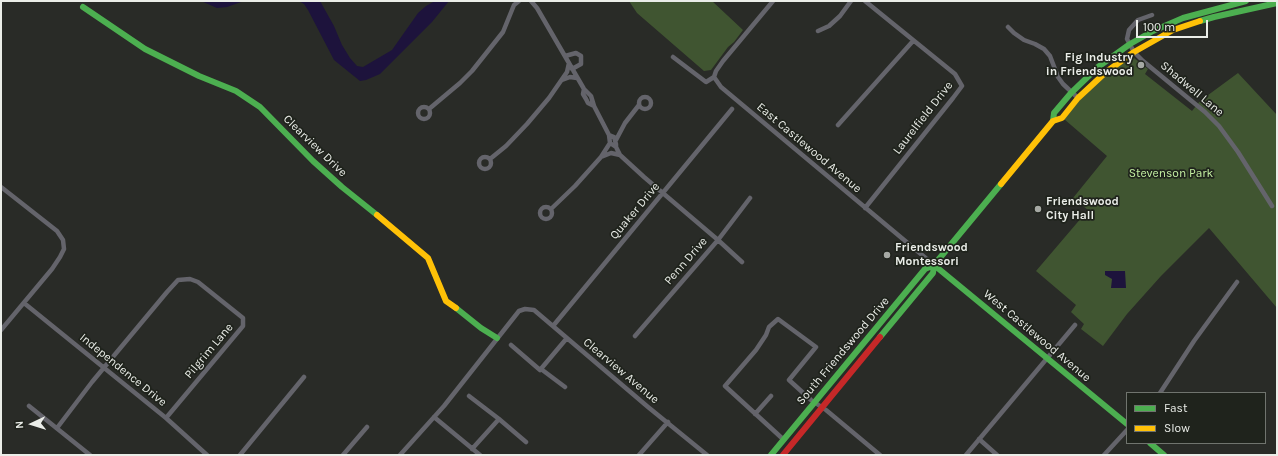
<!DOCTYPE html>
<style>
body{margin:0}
#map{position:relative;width:1278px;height:456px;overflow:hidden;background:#292b27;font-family:Karla,sans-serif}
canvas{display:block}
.frame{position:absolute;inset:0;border:2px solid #eaede8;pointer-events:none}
.legend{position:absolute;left:1126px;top:392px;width:140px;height:52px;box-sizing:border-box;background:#1f231c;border:1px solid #70746e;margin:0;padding:5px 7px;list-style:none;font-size:12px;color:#eaede8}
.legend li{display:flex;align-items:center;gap:8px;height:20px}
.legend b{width:20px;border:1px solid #70746e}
.north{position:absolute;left:12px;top:404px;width:40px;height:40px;-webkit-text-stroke:3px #1f231c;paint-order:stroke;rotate:266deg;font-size:11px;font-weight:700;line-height:16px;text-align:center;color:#eaede8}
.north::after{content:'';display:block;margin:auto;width:14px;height:18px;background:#eaede8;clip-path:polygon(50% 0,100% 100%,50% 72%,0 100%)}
.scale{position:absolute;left:1136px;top:20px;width:72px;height:18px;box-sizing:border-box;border:2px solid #eaede8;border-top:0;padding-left:5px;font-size:12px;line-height:14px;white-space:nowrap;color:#eaede8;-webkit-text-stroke:3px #1f231c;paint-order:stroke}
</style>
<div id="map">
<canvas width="1278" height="456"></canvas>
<div class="frame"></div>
<ul class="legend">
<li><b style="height:5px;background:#4caf50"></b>Fast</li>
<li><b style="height:5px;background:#ffc107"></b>Slow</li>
</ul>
<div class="north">N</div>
<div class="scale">100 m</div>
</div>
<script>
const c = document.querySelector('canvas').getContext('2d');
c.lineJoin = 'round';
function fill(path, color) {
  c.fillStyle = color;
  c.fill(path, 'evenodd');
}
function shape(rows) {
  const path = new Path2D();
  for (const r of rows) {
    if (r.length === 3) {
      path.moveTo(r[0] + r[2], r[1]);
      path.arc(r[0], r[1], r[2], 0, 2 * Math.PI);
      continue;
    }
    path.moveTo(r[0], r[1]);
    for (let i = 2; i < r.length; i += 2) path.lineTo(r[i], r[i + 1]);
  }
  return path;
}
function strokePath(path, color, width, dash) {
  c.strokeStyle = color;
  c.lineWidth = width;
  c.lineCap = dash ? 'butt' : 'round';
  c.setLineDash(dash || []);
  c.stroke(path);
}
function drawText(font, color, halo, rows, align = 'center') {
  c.font = font + ' Karla,sans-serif';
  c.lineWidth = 3.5;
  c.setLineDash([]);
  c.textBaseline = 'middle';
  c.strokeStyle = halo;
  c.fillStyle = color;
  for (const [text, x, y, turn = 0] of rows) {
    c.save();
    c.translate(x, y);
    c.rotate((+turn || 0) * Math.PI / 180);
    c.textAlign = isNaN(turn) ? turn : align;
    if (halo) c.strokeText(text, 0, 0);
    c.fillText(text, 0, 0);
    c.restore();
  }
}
fill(shape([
 [629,1,712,1,743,30,734,42,728,47,711,70,704,71,637,13],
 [1134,58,1148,69,1145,74,1192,111,1200,101,1238,73,1277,115,1277,308,1209,228,1161,276,1127,314,1103,346,1081,329,1084,324,1071,312,1076,305,1036,271,1088,210,1073,198,1107,156,1064,119,1081,99,1109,73,1129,59]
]), '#405531');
fill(shape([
 [201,1,244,1,227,7,217,8],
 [299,1,320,1,334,26,342,45,350,58,357,66,363,67,392,50,418,13,426,6,435,1,449,1,432,22,380,74,366,80,360,81,334,60,308,10,304,4],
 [1105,271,1125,271,1126,288,1111,288,1112,279,1105,275]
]), '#1d133c');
strokePath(shape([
 [531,1,537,8,584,89,591,96,594,106,609,135,610,143,616,147,616,144,614,137,609,135],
 [1152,15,1138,20,1129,30,1127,39,1134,52,1143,61,1205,112,1219,126,1238,152,1272,206],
 [1008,27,1014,33,1024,40,1035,44,1044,49,1050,56,1058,77,1063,84,1078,98],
 [818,31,829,26,840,16,851,1],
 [565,56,576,53,581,56,581,64,572,69],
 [673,57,706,82,714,77],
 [714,77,721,87,934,265],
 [714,77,716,71,723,61,773,1],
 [562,80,570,77,577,78],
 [584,89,583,94,586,99,588,103,594,106],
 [645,103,6],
 [424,113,6],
 [429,109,460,83,472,71,503,32,514,5,519,1],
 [838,125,913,41],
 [616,140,625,123,639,105],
 [616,147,620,155,644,177,718,240,742,262],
 [601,157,611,153,620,155],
 [485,163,6],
 [490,159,506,146,527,124,549,98,567,72,569,63],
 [1,187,57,231,63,240,64,249,60,257,52,269,1,330],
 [546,213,6],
 [865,208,953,98,962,86,955,74,865,1],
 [551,209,575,186,601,157,610,143],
 [24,303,166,418,207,455],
 [553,326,732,109],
 [635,336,718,240,750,198],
 [511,345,540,370,567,338],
 [541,369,565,387],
 [1160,393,1194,341,1237,282],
 [469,396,499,419,526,442],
 [29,406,90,455],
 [755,414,771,396],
 [434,417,480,455],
 [57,428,92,382,167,292,178,280,190,279,198,282,243,318,243,326,166,418],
 [979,439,997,455],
 [784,440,725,386,756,350,766,335,769,327,778,319,816,347,789,380,811,400,826,410,880,455],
 [472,449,499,419],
 [240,455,304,377],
 [343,455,367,427],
 [400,455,444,406,519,311,525,309,534,310,648,407,707,455],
 [639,455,668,422],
 [966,455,1075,325],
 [1104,455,1127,430]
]), '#64646b', 4.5);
strokePath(shape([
 [83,7,145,49,199,76,236,91,260,107,313,161,342,187,377,215],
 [1200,21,1214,17,1277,3],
 [1053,121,1054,113,1071,93,1098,67,1130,44,1153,31,1183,18,1246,1],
 [934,265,1127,424],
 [456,308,481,328,497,338],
 [880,337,933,273,934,265],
 [1150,443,1164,455],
 [771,455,925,269,934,265,1001,184]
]), '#4caf50', 6);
strokePath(shape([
 [1001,184,1053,121,1062,118,1078,98,1106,72,1134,52,1173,30,1200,21],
 [377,215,428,258,446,301,456,308]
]), '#ffc107', 6);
strokePath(shape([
 [783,455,880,337]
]), '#c62828', 6);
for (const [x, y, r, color] of [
 [1141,65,4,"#a6a9a4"],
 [1038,209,4,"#a6a9a4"],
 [887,255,4,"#a6a9a4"]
]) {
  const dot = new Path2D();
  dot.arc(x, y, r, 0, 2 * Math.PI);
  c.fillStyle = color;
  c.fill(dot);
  strokePath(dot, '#1f231c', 1.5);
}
drawText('bold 12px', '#eaede8', '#1f231c', [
 ["Fig Industry",1133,58,"right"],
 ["in Friendswood",1133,72,"right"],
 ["Friendswood",1046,202],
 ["City Hall",1046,216],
 ["Friendswood",895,248],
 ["Montessori",895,262]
], 'left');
drawText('12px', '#eaede8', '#1f231c', [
 ["Shadwell Lane",1192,89,40],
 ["Laurelfield Drive",923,118,-52],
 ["Clearview Drive",315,146,44],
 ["East Castlewood Avenue",809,148,40],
 ["Quaker Drive",635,211,-50],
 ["Penn Drive",686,261,-49],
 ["West Castlewood Avenue",1037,336,40],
 ["Pilgrim Lane",209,351,-50],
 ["South Friendswood Drive",843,351,-50],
 ["Independence Drive",123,370,39],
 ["Clearview Avenue",621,371,40]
]);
drawText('12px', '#c4f0a2', '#1f231c', [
 ["Stevenson Park",1171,174]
]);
</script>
